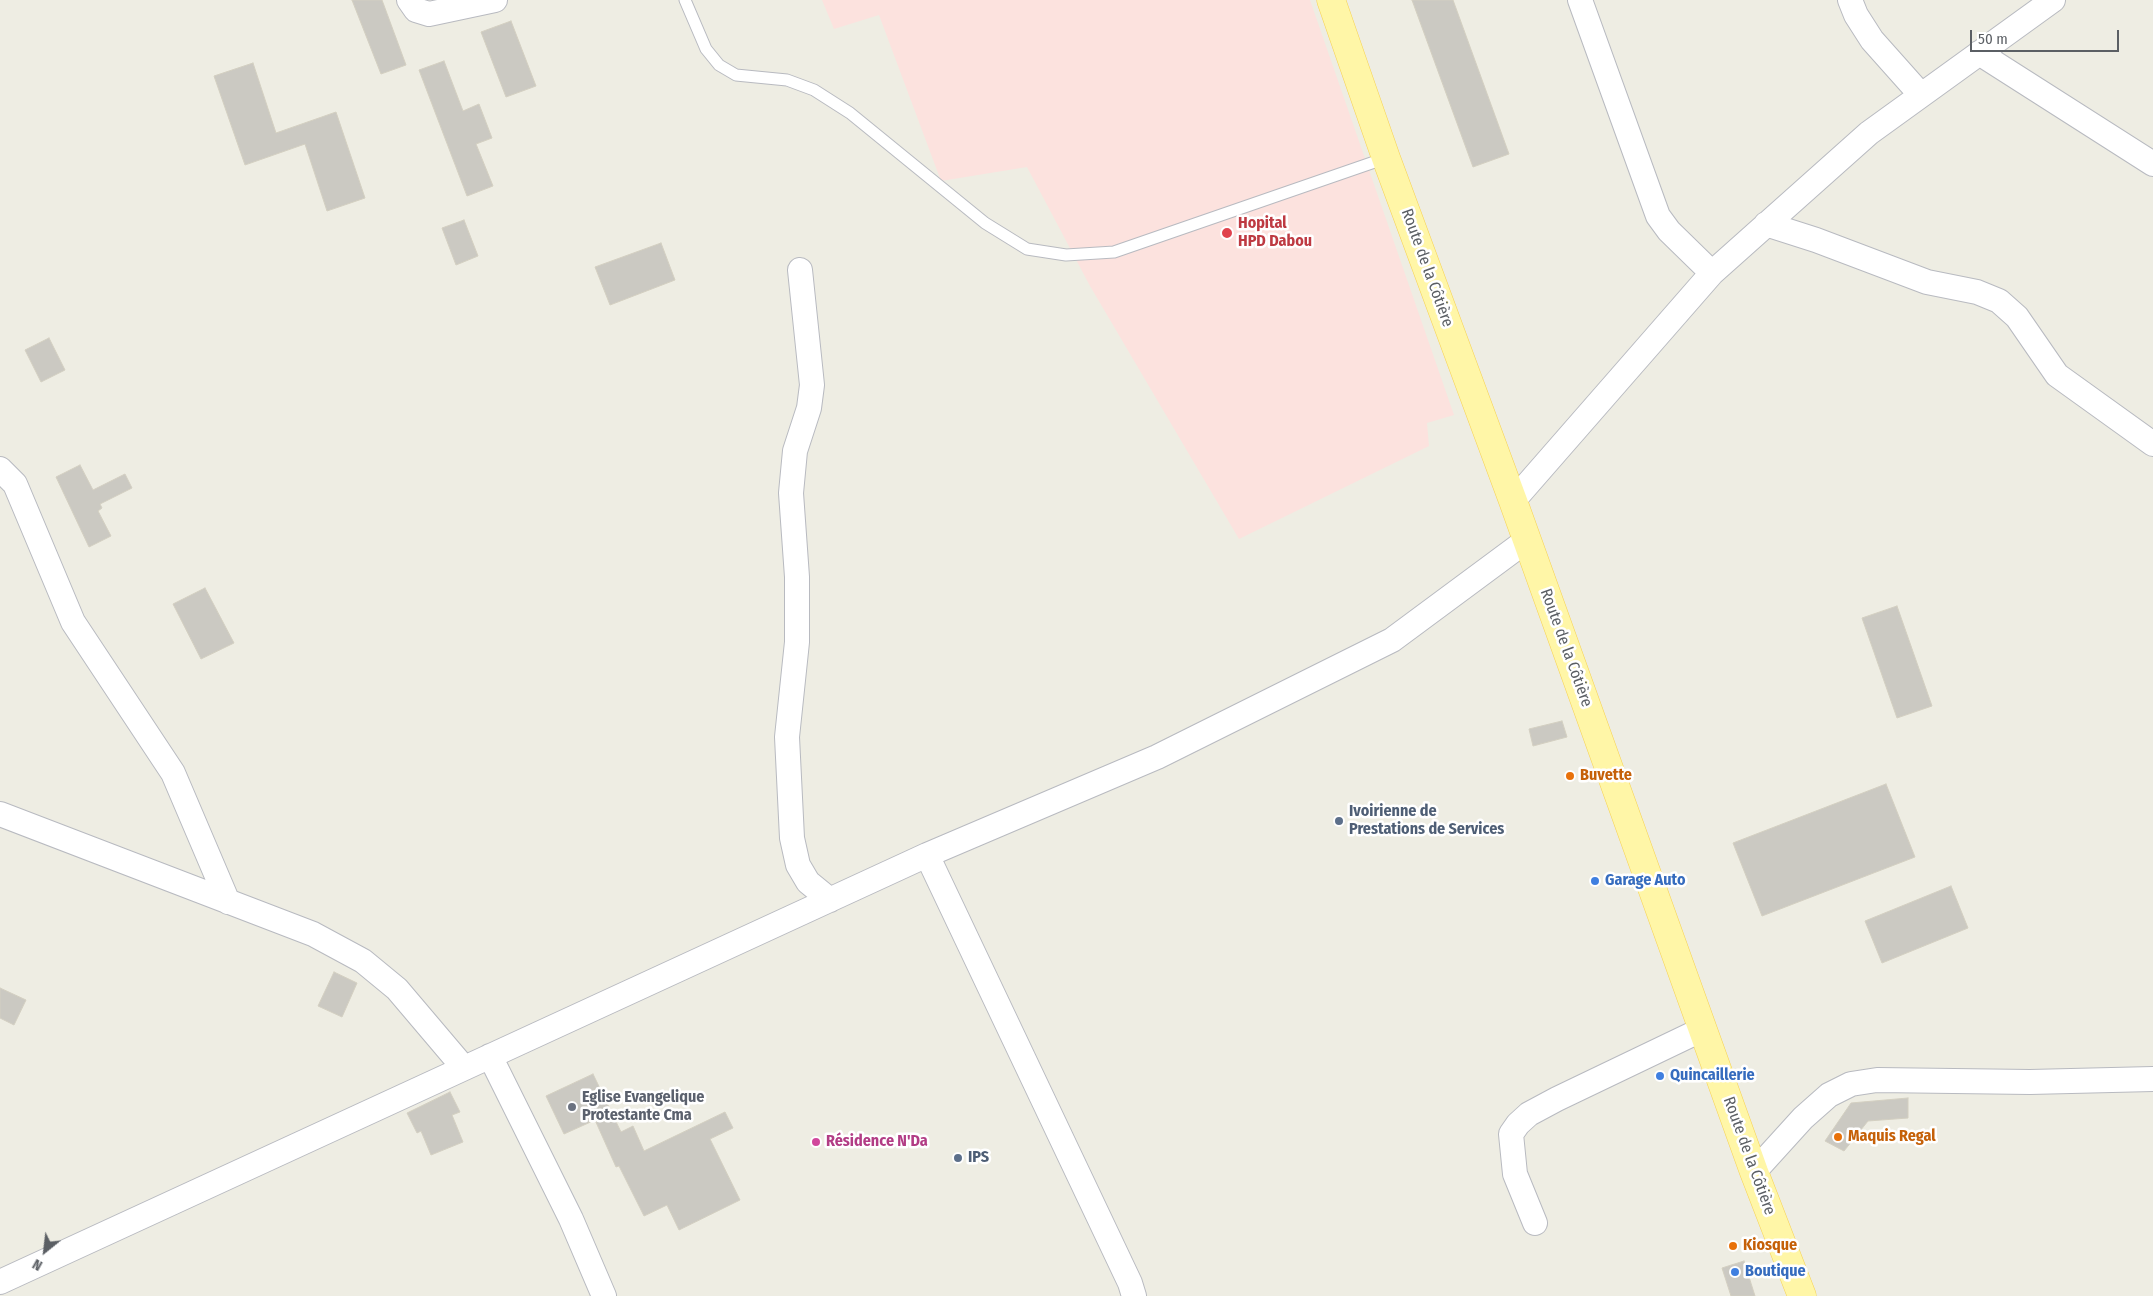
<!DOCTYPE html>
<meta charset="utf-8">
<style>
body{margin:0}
#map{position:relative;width:2153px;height:1296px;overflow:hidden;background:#eeede3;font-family:"Fira Sans Condensed",sans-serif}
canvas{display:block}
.north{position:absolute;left:20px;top:1226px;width:50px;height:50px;-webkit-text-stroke:4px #fff;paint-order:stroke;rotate:209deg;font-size:14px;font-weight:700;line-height:20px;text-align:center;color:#5b5f64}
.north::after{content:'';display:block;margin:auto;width:18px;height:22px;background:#5b5f64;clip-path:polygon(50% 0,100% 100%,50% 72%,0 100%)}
.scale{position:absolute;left:1970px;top:30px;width:149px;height:22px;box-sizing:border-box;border:2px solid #5b5f64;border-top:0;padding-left:6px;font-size:15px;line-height:18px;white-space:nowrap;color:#5b5f64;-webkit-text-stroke:4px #fff;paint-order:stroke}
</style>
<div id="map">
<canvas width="2153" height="1296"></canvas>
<div class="north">N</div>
<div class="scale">50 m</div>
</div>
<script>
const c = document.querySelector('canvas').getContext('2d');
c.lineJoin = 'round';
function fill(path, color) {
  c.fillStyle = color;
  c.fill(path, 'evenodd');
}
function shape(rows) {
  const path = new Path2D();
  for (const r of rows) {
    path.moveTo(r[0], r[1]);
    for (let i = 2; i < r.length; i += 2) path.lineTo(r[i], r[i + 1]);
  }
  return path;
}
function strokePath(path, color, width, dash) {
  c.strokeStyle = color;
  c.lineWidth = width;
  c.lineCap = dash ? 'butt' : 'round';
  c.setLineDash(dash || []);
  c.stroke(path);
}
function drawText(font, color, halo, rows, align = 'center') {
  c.font = font + ' "Fira Sans Condensed",sans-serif';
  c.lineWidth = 5;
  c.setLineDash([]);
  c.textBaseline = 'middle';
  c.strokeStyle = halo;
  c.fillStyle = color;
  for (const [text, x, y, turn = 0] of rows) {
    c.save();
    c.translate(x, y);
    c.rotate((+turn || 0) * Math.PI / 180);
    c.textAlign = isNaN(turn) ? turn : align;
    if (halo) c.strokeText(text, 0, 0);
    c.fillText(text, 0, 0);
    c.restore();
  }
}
fill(shape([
 [822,0,1310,0,1454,415,1427,423,1429,446,1239,539,1090,286,1027,167,941,181,879,15,834,29]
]), '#fce2de');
const building = shape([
 [352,0,382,0,406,65,381,74,352,0],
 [1412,0,1453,0,1509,154,1473,167,1412,0],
 [511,21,536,86,506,97,481,32,511,21],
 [444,61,463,111,479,104,492,138,476,144,493,186,467,196,419,70,444,61],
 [253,63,276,133,336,112,365,198,327,211,305,144,245,165,214,76,253,63],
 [464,220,478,256,456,265,442,228,464,220],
 [661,243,675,280,610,305,595,267,661,243],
 [49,338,65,370,41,382,25,350,49,338],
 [80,465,93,490,125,474,132,488,100,504,102,508,98,511,111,536,89,547,56,477,80,465],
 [205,588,234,643,201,659,173,604,205,588],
 [1897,606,1932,706,1897,718,1862,618,1897,606],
 [1562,721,1567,737,1533,746,1529,729,1562,721],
 [1886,784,1915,857,1762,916,1733,843,1886,784],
 [1951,886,1968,928,1882,963,1865,921,1951,886],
 [334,972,357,983,342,1017,318,1006,334,972],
 [0,988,26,1000,14,1025,0,1018,0,988],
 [593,1074,621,1132,633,1126,644,1151,725,1112,733,1128,710,1139,740,1200,679,1230,667,1205,644,1216,619,1166,616,1167,595,1120,564,1134,546,1096,593,1074],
 [450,1092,460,1112,452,1115,463,1142,431,1155,421,1131,417,1133,407,1113,450,1092],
 [1908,1098,1908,1118,1868,1121,1844,1151,1825,1141,1851,1103,1908,1098],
 [1744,1261,1755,1296,1731,1296,1722,1268,1744,1261]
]);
fill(building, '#cbc9c2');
strokePath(building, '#d3cfc1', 1);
const lane = shape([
 [685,0,706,49,719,65,736,75,787,80,814,90,850,113,985,223,1027,249,1066,255,1114,252,1386,158]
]);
const street = shape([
 [409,0,416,10,429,14,495,0],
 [1580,0,1658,216,1669,231,1712,273],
 [1850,0,1856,15,1872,40,1921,95],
 [1979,53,2153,164],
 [1766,224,1816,240,1927,282,1977,292,1999,301,2017,317,2057,375,2153,444],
 [800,270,812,385,809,408,795,451,791,493,797,577,797,642,787,737,792,838,798,865,808,882,830,900],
 [0,469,15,484,73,622,173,773,228,902],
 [1513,501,1712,273,1869,133,2053,0],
 [0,814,313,934,363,961,397,989,464,1068],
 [927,855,1130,1283,1134,1296],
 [490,1056,571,1219,604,1296],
 [1754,1172,1803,1118,1829,1095,1851,1084,1877,1080,2030,1082,2153,1079],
 [1535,1223,1515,1174,1511,1134,1518,1124,1529,1114,1557,1099,1703,1029],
 [0,1282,927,855,1157,757,1392,640,1527,540]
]);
const primary = shape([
 [1331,0,1386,158,1513,501,1754,1172,1802,1296]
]);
strokePath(lane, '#b8bac0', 13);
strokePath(street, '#b8bac0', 26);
strokePath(primary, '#f7d253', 29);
strokePath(lane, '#fff', 11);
strokePath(street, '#fff', 24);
strokePath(primary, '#fff6a7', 28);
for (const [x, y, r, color] of [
 [1227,233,6,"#e0444e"],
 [1570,776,5,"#e8710a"],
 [1339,821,5,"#5c6f8a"],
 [1595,881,5,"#3f7fe0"],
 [1660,1076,5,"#3f7fe0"],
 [572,1107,5,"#6b7280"],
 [1838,1137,5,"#e8710a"],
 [816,1142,5,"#d1479c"],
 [958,1158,5,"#5c6f8a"],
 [1733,1246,5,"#e8710a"],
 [1735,1272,5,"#3f7fe0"]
]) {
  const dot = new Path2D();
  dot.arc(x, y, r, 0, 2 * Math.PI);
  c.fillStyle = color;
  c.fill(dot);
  strokePath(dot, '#fff', 2);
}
drawText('bold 16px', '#be3a42', '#fff', [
 ["Hopital",1238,224],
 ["HPD Dabou",1238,242]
], 'left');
drawText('16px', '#5b5f64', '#fff', [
 ["Route de la Côtière",1427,268,70],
 ["Route de la Côtière",1566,648,70],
 ["Route de la Côtière",1749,1156,70]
]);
drawText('bold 16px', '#c56008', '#fff', [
 ["Buvette",1580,776],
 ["Maquis Regal",1848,1137],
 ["Kiosque",1743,1246]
], 'left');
drawText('bold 16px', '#4e5e75', '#fff', [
 ["Ivoirienne de",1349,812],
 ["Prestations de Services",1349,830],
 ["IPS",968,1158]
], 'left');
drawText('bold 16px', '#366cbe', '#fff', [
 ["Garage Auto",1605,881],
 ["Quincaillerie",1670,1076],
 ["Boutique",1745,1272]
], 'left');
drawText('bold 16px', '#5b616d', '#fff', [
 ["Eglise Evangelique",582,1098],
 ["Protestante Cma",582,1116]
], 'left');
drawText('bold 16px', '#b23c85', '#fff', [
 ["Résidence N'Da",826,1142]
], 'left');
</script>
